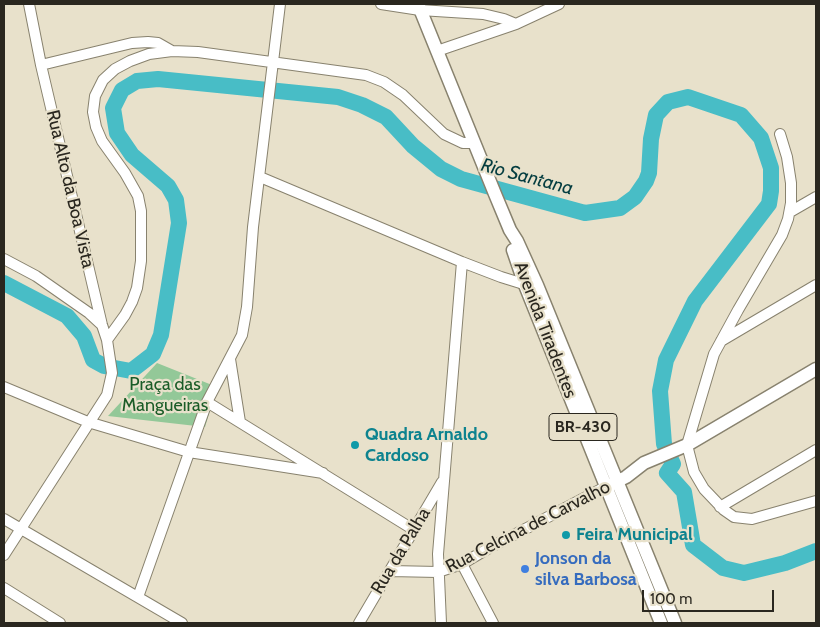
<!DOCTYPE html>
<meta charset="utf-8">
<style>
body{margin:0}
#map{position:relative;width:820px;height:627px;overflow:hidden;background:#e8e1cb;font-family:Cabin,sans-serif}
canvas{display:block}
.frame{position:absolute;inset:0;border:5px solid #2a271f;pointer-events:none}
.scale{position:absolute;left:642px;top:590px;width:132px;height:22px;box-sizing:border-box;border:2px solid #2a271f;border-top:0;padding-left:6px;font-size:15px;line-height:18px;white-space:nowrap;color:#2a271f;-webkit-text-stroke:4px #e8e1cb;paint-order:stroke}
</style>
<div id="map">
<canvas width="820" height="627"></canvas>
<div class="frame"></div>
<div class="scale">100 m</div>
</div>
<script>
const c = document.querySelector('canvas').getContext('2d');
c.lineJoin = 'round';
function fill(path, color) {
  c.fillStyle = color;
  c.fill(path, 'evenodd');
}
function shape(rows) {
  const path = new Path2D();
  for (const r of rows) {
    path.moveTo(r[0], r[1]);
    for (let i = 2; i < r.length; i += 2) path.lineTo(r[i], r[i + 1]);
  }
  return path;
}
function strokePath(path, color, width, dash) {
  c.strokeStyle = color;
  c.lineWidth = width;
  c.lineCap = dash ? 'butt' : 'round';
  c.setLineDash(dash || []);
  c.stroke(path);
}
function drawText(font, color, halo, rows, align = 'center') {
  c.font = font + ' Cabin,sans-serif';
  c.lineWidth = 4.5;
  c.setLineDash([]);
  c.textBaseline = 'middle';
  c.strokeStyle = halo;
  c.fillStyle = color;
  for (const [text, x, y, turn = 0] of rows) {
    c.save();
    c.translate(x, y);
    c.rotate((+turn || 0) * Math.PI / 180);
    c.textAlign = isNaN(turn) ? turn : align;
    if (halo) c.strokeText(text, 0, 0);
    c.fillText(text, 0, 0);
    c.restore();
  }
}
fill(shape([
 [157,363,217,387,205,427,108,416]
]), '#93c898');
strokePath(shape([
 [4,283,67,316,84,336,93,360,104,366,131,371,153,354,161,335,179,223,176,200,168,186,132,155,117,133,113,108,122,90,137,81,158,79,338,97,362,105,386,117,413,146,441,169,461,179,585,213,620,208,635,197,646,181,649,173,651,139,656,115,668,102,688,97,741,115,761,138,771,168,771,191,769,204,695,301,666,360,660,391,664,444,673,464,667,473,684,492,693,545,723,568,744,573,785,563,816,551]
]), '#48bdc6', 16);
const minor = shape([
 [381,4,420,10,483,14,504,19,516,24],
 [437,51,516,24,559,4],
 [41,65,132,43,148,42,158,43,172,51],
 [780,134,787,157,791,183,791,203,788,219,782,235,738,310,714,354,687,445,694,472,704,489,724,510,734,517,752,519,816,501],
 [260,177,462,262,501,277,530,286],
 [790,212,816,197],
 [4,259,36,276,89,313,102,325],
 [107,340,125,315,132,302,137,288,141,261,141,211,138,196,125,173,102,141,96,127,93,112,95,96,103,80,115,69,130,61,149,54,172,51,198,52,366,75,384,82,403,95,444,134,463,143,473,143],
 [721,341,816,285],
 [230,359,240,422],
 [4,387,88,422,189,452,323,473],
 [207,402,414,530],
 [720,507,816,450],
 [4,519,182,623],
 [4,555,107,395,112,373,107,340,102,325,41,65,29,4],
 [462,564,493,623],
 [390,571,438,572,462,564,489,548,607,486],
 [4,588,60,623],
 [138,597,207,402,242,335,247,307,253,227,280,4],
 [359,623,442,482],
 [441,623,438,554,462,262]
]);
const major = shape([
 [418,4,495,194,510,230,517,241,537,285,675,623],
 [513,250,525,285,661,623],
 [610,485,626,477,644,463,687,445,816,369]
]);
strokePath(minor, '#88826e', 12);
strokePath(major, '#88826e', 15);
strokePath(minor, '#fff', 10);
strokePath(major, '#fff', 12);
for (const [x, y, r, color] of [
 [355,445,5,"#0f9aa8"],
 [566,535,5,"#0f9aa8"],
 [525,569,5,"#3f7fe0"]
]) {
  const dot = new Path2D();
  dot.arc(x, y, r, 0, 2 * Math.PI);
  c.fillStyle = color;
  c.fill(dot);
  strokePath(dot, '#e8e1cb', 2);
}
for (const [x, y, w] of [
 [583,427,68]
]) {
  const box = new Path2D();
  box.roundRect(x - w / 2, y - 13.5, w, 27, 4);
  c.fillStyle = '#e8e1cb';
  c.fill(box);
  strokePath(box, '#2a271f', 1);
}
drawText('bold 16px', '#2a271f', null, [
 ["BR-430",583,427]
]);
drawText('18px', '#2a271f', '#e8e1cb', [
 ["Rua Alto da Boa Vista",70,189,77],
 ["Avenida Tiradentes",545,330,69],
 ["Rua Celcina de Carvalho",528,527,-27],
 ["Rua da Palha",401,551,-59]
]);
drawText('18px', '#1a5c27', '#e8e1cb', [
 ["Praça das",165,385],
 ["Mangueiras",165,406]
]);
drawText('bold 18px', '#0d838f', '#e8e1cb', [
 ["Quadra Arnaldo",365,435],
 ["Cardoso",365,456],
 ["Feira Municipal",576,535]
], 'left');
drawText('bold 18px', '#366cbe', '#e8e1cb', [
 ["Jonson da",535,559],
 ["silva Barbosa",535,580]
], 'left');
drawText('italic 19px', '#043d40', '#e8e1cb', [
 ["Rio Santana",527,177,15]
]);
</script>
